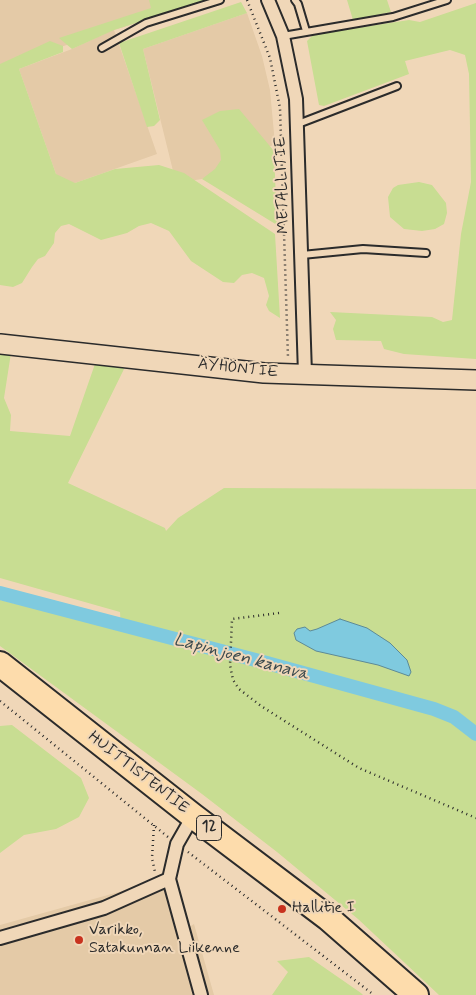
<!DOCTYPE html>
<meta charset="utf-8">
<style>
body{margin:0}
canvas{display:block;background:#f0d7b8}
</style>
<canvas width="476" height="995"></canvas>
<script>
const c = document.querySelector('canvas').getContext('2d');
c.lineJoin = 'round';
function fill(path, color) {
  c.fillStyle = color;
  c.fill(path, 'evenodd');
}
function shape(rows) {
  const path = new Path2D();
  for (const r of rows) {
    path.moveTo(r[0], r[1]);
    for (let i = 2; i < r.length; i += 2) path.lineTo(r[i], r[i + 1]);
  }
  return path;
}
function strokePath(path, color, width, dash) {
  c.strokeStyle = color;
  c.lineWidth = width;
  c.lineCap = dash ? 'butt' : 'round';
  c.setLineDash(dash || []);
  c.stroke(path);
}
function drawText(font, color, halo, rows, align = 'center') {
  c.font = font + ' Mynerve,sans-serif';
  c.lineWidth = 4;
  c.setLineDash([]);
  c.textBaseline = 'middle';
  c.strokeStyle = halo;
  c.fillStyle = color;
  for (const [text, x, y, turn = 0] of rows) {
    c.save();
    c.translate(x, y);
    c.rotate((+turn || 0) * Math.PI / 180);
    c.textAlign = isNaN(turn) ? turn : align;
    if (halo) c.strokeText(text, 0, 0);
    c.fillText(text, 0, 0);
    c.restore();
  }
}
fill(shape([
 [0,0,209,0,114,30,157,154,61,188,19,69,72,49,108,32,0,66],
 [247,13,262,56,270,90,275,144,202,179,176,183,143,49],
 [165,875,183,931,194,924,214,995,0,995,0,925,133,888]
]), '#e4caa7');
fill(shape([
 [149,0,209,0,114,30,72,49,59,38,151,8],
 [347,0,387,0,391,12,353,20],
 [241,2,247,13,143,49,160,120,154,126,147,127,119,43],
 [476,3,476,359,404,354,384,349,381,341,336,340,333,329,336,320,330,312,432,317,443,322,452,320,461,234,471,182,469,74,465,55,450,50,405,61,409,74,324,106,319,105,307,41,312,36,324,33,409,20,420,22],
 [50,41,63,46,63,52,19,69,56,174,75,183,115,169,159,165,184,173,275,234,280,318,269,311,266,305,269,296,264,278,252,273,242,275,234,283,223,282,191,261,169,231,151,223,139,226,127,233,101,240,69,224,61,226,55,233,54,243,45,256,38,259,32,267,22,283,13,287,0,285,0,64],
 [239,109,274,151,277,225,202,179,215,169,221,160,220,150,202,120,220,111],
 [419,182,432,185,446,203,447,213,444,224,435,229,422,231,404,229,390,217,388,197,393,188,398,185],
 [0,352,11,353,4,398,11,415,10,431,70,436,96,361,125,367,68,483,165,528,166,531,178,518,224,488,476,489,476,995,439,995,358,919,277,852,202,794,0,646,0,600,121,630,120,612,0,578],
 [12,725,81,778,89,798,79,817,56,829,24,835,0,853,0,726],
 [309,957,361,993,363,995,272,995,288,972,277,961]
]), '#c8dd92');
const water = shape([
 [340,619,367,628,390,643,407,660,411,672,409,676,378,665,316,651,296,640,294,633,297,629,305,627,310,631,317,629,340,619]
]);
fill(water, '#7fcadf');
strokePath(water, '#5d8a97', 1);
strokePath(shape([
 [0,593,267,663,434,709,454,717,476,734]
]), '#7fcadf', 14);
const lane = shape([
 [295,0,298,4,306,31],
 [283,36,393,17,447,0],
 [102,48,146,23,220,0],
 [298,124,397,86],
 [302,255,363,249,426,253]
]);
const street = shape([
 [268,0,283,36,296,99,305,374],
 [193,816,177,844,169,879,201,995],
 [0,938,104,908,169,879]
]);
const secondary = shape([
 [0,344,264,373,476,380]
]);
const highway = shape([
 [0,664,193,816,328,918,416,995]
]);
strokePath(lane, '#2b2b2b', 10);
strokePath(street, '#2b2b2b', 16);
strokePath(secondary, '#2b2b2b', 22);
strokePath(highway, '#2b2b2b', 28);
strokePath(shape([
 [247,0,270,58,280,108,288,358],
 [279,613,232,619,230,665,233,680,239,689,261,706,359,768,476,818],
 [0,701,168,837],
 [154,825,152,858,155,872],
 [188,852,374,995]
]), '#2b2b2b', 2.5, [1, 4]);
strokePath(lane, '#f0d7b8', 6);
strokePath(street, '#f0d7b8', 12);
strokePath(secondary, '#f0d7b8', 19);
strokePath(highway, '#fddcac', 24);
for (const [x, y, r, color] of [
 [282,909,5,"#c8321e"],
 [79,940,5,"#c8321e"]
]) {
  const dot = new Path2D();
  dot.arc(x, y, r, 0, 2 * Math.PI);
  c.fillStyle = color;
  c.fill(dot);
  strokePath(dot, '#f0d7b8', 2);
}
for (const [x, y, w] of [
 [209,828,25]
]) {
  const box = new Path2D();
  box.roundRect(x - w / 2, y - 12.5, w, 25, 4);
  c.fillStyle = '#f0d7b8';
  c.fill(box);
  strokePath(box, '#2b2b2b', 1);
}
drawText('bold 15px', '#2b2b2b', null, [
 ["12",209,828]
]);
drawText('16px', '#2b2b2b', '#f0d7b8', [
 ["METALLITIE",283,185,-92],
 ["ÄYHÖNTIE",238,369,6],
 ["HUITTISTENTIE",138,773,38]
]);
drawText('16px', '#2b2b2b', '#f0d7b8', [
 ["Hallitie I",292,909],
 ["Varikko,",89,931],
 ["Satakunnan Liikenne",89,949]
], 'left');
drawText('italic 18px', '#3c4b4f', '#f0d7b8', [
 ["Lapinjoen kanava",241,658,15]
]);
</script>
